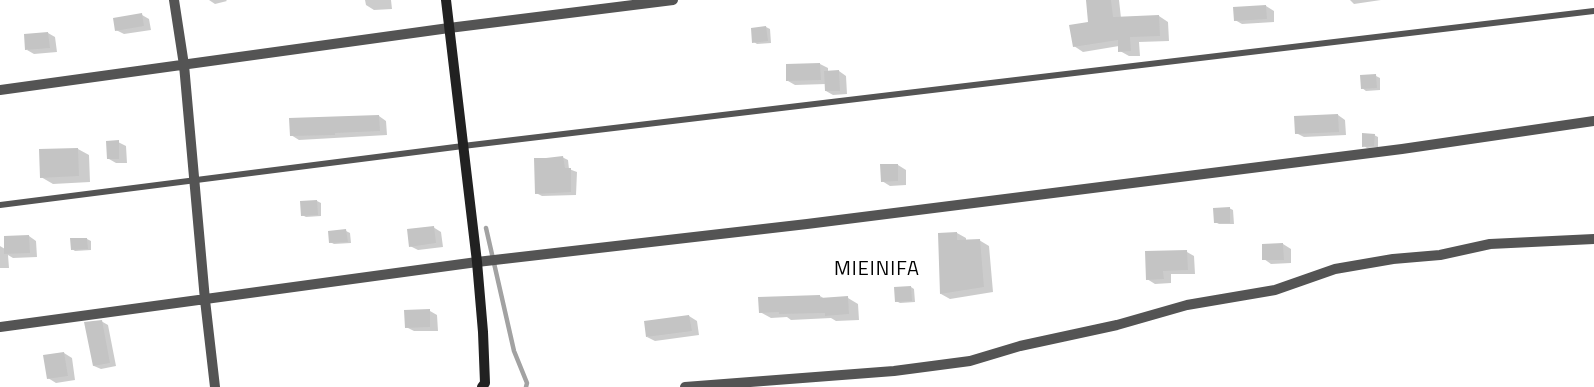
<!DOCTYPE html>
<style>
body{margin:0}
canvas{display:block;background:#fff}
</style>
<canvas width="1594" height="387"></canvas>
<script>
const c = document.querySelector('canvas').getContext('2d');
c.lineJoin = 'round';
function fill(path, color) {
  c.fillStyle = color;
  c.fill(path, 'evenodd');
}
function shape(rows) {
  const path = new Path2D();
  for (const r of rows) {
    path.moveTo(r[0], r[1]);
    for (let i = 2; i < r.length; i += 2) path.lineTo(r[i], r[i + 1]);
  }
  return path;
}
function strokePath(path, color, width, dash) {
  c.strokeStyle = color;
  c.lineWidth = width;
  c.lineCap = dash ? 'butt' : 'round';
  c.setLineDash(dash || []);
  c.stroke(path);
}
function drawText(font, color, halo, rows, align = 'center') {
  c.font = font + ' "Titillium Web",sans-serif';
  c.lineWidth = 4.5;
  c.setLineDash([]);
  c.textBaseline = 'middle';
  c.strokeStyle = halo;
  c.fillStyle = color;
  for (const [text, x, y, turn = 0] of rows) {
    c.save();
    c.translate(x, y);
    c.rotate((+turn || 0) * Math.PI / 180);
    c.textAlign = isNaN(turn) ? turn : align;
    if (halo) c.strokeText(text, 0, 0);
    c.fillText(text, 0, 0);
    c.restore();
  }
}
fill(shape([
 [209,0,226,0,227,1,215,4],
 [365,0,391,0,392,9,374,10,366,5],
 [1087,0,1119,0,1121,18,1159,16,1168,22,1169,41,1139,42,1140,56,1129,56,1120,51,1119,46,1083,52,1074,46,1089,23],
 [1350,0,1381,0,1354,4],
 [1266,6,1274,11,1274,22,1242,24,1235,20,1234,8],
 [142,15,149,19,151,30,124,34,116,30],
 [766,27,770,29,771,43,757,44,754,42],
 [48,33,55,37,57,52,34,54,27,50],
 [820,64,828,68,828,72,839,71,846,76,847,94,833,95,826,91,826,84,795,85,788,81],
 [1376,76,1380,78,1380,90,1366,91,1362,88],
 [1338,115,1345,120,1346,135,1304,137,1296,133],
 [379,116,386,121,387,135,299,140,291,135],
 [1374,135,1378,137,1378,147,1367,148,1364,146],
 [118,142,126,146,127,163,116,163,109,159],
 [78,149,89,155,90,182,53,184,41,177],
 [562,157,568,160,569,169,577,172,576,195,542,196,536,193],
 [898,165,906,170,906,185,890,186,882,181,882,166],
 [317,201,321,203,321,216,306,217,302,215],
 [1229,208,1233,210,1234,224,1219,224,1215,222],
 [433,227,441,232,443,247,418,250,410,246],
 [346,231,350,233,351,243,334,244,330,242],
 [957,233,966,238,966,241,979,240,989,246,993,292,950,299,941,294],
 [29,236,36,241,37,257,13,258,8,255,9,268,0,268,0,246,5,249],
 [87,239,91,241,91,250,75,251,72,249],
 [1283,244,1291,249,1291,263,1271,264,1264,259],
 [1187,252,1194,256,1195,274,1171,274,1171,283,1155,284,1147,279],
 [911,287,914,289,915,302,900,303,896,301],
 [820,296,825,299,848,298,858,304,859,320,836,321,831,318,791,320,787,317,771,318,760,312],
 [430,311,437,315,438,331,414,331,406,327],
 [689,316,697,321,699,335,655,341,647,337],
 [101,321,108,325,116,366,101,369,94,366],
 [64,353,72,358,75,380,56,383,48,378]
]), '#0003');
strokePath(shape([
 [486,228,514,351,527,383,526,387]
]), '#a2a2a2', 4.5);
fill(shape([
 [1086,0,1111,0,1113,17,1159,15,1160,36,1130,37,1131,51,1118,52,1118,40,1073,47,1069,25,1088,22],
 [1266,5,1267,19,1234,21,1233,7],
 [142,13,144,26,115,31,113,18],
 [766,26,768,41,752,43,751,28],
 [48,32,50,48,25,50,24,34],
 [820,63,821,80,786,81,786,64],
 [839,70,840,91,825,91,824,71],
 [1376,74,1377,88,1361,89,1360,75],
 [1338,114,1339,132,1295,134,1294,116],
 [379,115,380,131,335,133,335,135,290,136,289,118],
 [1362,133,1375,134,1374,146,1362,147],
 [119,140,119,159,107,159,106,141],
 [78,148,79,176,40,178,39,149],
 [563,156,565,168,571,168,571,192,535,194,534,158,546,158],
 [880,164,898,164,898,181,881,182],
 [317,200,318,215,301,216,300,201],
 [1230,207,1230,223,1214,223,1213,208],
 [434,226,436,243,409,247,407,229],
 [346,229,348,242,329,243,328,231],
 [957,232,957,240,980,239,984,287,940,294,938,233],
 [29,235,30,253,4,254,4,236],
 [70,238,87,238,88,249,71,250],
 [1283,243,1284,260,1262,260,1262,244],
 [1187,250,1188,270,1163,271,1164,279,1146,280,1145,251],
 [911,286,912,301,895,302,894,287],
 [820,295,820,298,848,296,849,314,825,316,825,313,779,314,779,312,759,313,758,297],
 [430,309,430,327,405,328,404,310],
 [689,315,692,331,646,337,644,321],
 [102,320,110,363,93,366,84,322],
 [64,352,68,376,47,379,43,355]
]), '#c4c4c4');
strokePath(shape([
 [0,205,463,146,1594,11]
]), '#545454', 6);
strokePath(shape([
 [174,0,184,65,205,300,215,387],
 [0,90,449,28,673,0],
 [0,327,477,262,807,224,1402,149,1594,121],
 [685,387,894,371,970,361,1020,346,1117,325,1187,305,1275,290,1335,269,1393,259,1440,255,1490,244,1594,239]
]), '#545454', 10);
strokePath(shape([
 [446,0,477,262,483,332,485,383,482,387]
]), '#212121', 10);
c.letterSpacing = '1px';
drawText('20px', '#000', '#fff', [
 ["MIEINIFA",877,270]
]);
c.letterSpacing = '0px';
</script>
